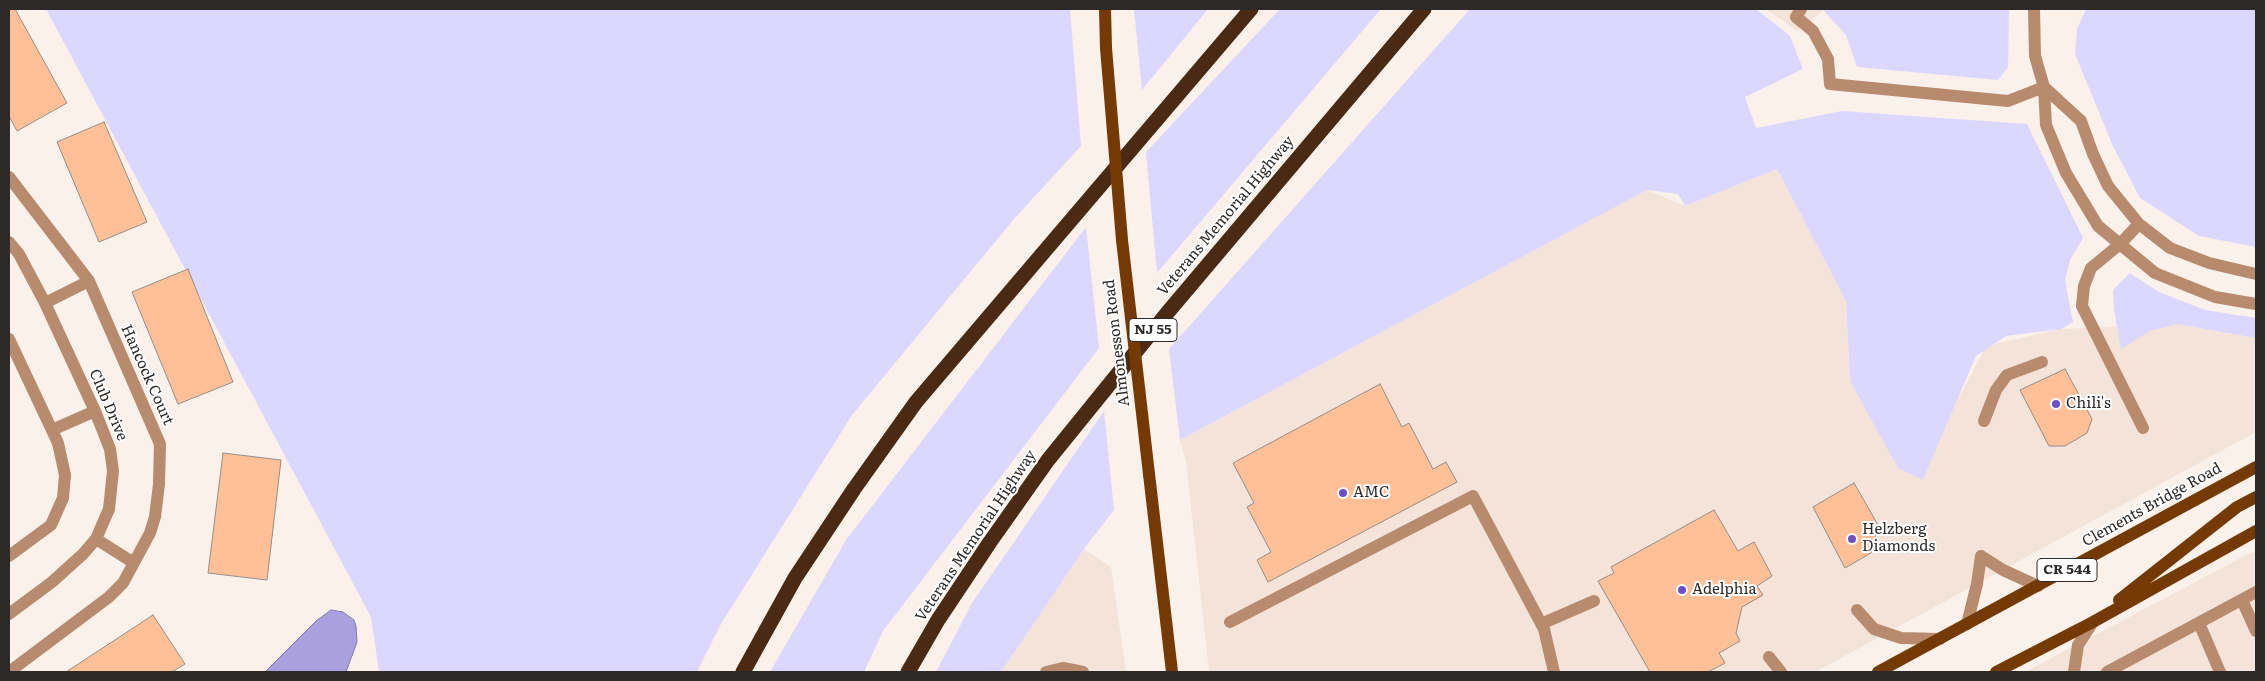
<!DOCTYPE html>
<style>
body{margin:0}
#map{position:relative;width:2265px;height:681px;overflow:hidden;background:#faf1eb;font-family:Literata,serif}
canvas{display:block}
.frame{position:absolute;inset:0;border:10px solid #2c2927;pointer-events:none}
</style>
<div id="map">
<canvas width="2265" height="681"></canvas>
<div class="frame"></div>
</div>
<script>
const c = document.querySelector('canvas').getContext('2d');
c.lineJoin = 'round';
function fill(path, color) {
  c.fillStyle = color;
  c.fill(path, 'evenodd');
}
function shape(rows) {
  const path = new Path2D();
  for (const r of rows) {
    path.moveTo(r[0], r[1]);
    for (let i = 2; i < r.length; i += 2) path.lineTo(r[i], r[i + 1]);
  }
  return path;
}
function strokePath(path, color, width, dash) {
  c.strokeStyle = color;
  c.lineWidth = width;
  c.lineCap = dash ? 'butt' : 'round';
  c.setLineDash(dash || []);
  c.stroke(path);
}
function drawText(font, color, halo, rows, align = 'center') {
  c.font = font + ' Literata,serif';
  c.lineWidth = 4;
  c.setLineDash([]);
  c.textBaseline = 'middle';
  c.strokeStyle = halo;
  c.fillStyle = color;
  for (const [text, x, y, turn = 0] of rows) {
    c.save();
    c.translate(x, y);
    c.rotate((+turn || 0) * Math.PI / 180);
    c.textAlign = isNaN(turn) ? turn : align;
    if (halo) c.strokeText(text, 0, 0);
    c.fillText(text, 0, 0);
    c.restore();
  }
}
fill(shape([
 [1766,9,1825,9,1797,31],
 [1777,169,1846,301,1850,381,1923,480,1956,403,1986,346,2061,329,2177,324,2256,338,2256,432,1815,672,1209,672,1186,461,1180,440,1647,190,1685,206],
 [1084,549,1111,567,1126,672,1001,672],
 [2256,550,2256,672,2025,672]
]), '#f3e3d8');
fill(shape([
 [46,9,1070,9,1081,146,1014,219,852,415,721,624,697,672,379,672,371,617],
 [1134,9,1208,9,1142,90],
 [1280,9,1381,9,1157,273,1146,152],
 [1470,9,1756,9,1790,36,1803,69,1745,97,1756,128,1842,111,2027,124,2083,238,2070,260,2065,280,2073,322,2061,329,2006,336,1976,356,1923,480,1898,468,1850,381,1846,301,1777,169,1685,206,1678,194,1647,190,1180,440,1169,349],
 [1825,9,2009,9,2008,67,1998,80,1857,67,1846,35,1824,11],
 [2086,9,2256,9,2256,247,2199,236,2140,198,2112,144,2075,54,2077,29],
 [1086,227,1099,348,883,631,864,672,770,672,846,540],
 [2130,273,2159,292,2205,310,2256,318,2256,338,2177,324,2150,331,2121,349,2114,310,2113,290],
 [1104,411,1114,510,1084,549,1001,672,936,672,972,603]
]), '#dcd7ff');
const water = shape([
 [331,610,343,612,354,620,356,626,357,642,346,672,265,672,316,621,331,610]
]);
fill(water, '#aaa0df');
strokePath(water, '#847ca8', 1);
const building = shape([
 [9,9,15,9,67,103,17,131,9,116,9,9],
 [104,122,147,222,99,242,57,142,104,122],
 [188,269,233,382,178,404,132,292,188,269],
 [2065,369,2092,419,2087,433,2065,446,2049,446,2020,390,2065,369],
 [1380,384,1402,427,1409,423,1433,469,1446,462,1457,482,1268,582,1257,560,1271,552,1247,507,1254,503,1233,463,1380,384],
 [223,453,281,460,267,580,208,573,223,453],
 [1854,483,1878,525,1871,553,1845,568,1813,507,1854,483],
 [1714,510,1738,551,1754,542,1772,576,1757,586,1763,595,1742,607,1736,633,1740,641,1719,653,1725,663,1708,672,1650,672,1598,581,1614,573,1611,567,1714,510],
 [153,615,185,664,172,672,66,672,153,615]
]);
fill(building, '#ffc097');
strokePath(building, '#958d88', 1);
strokePath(shape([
 [1801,9,1796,17,1813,31,1828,59,1830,84,2008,101,2044,87],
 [2034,9,2035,56,2044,87,2046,125,2066,173,2098,226,2155,273,2215,297,2256,304],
 [2044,87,2081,121,2093,154,2108,186,2139,224,2170,248,2209,263,2256,274],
 [9,177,89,281,160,444,159,484,155,517,150,533,123,583,109,597,9,672],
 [2139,224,2120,244,2091,268,2084,286,2082,306,2143,428],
 [9,242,19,254,45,303,95,411,110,449,113,471,109,509,96,539,83,554,52,582,9,614],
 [45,303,89,281],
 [9,339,58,443,65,475,63,498,51,525,9,556],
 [1984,421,1996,390,2007,375,2042,362],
 [52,430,95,411],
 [96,539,134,563],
 [2242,600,2256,631],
 [1857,610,1874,629,1901,638,1940,639],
 [1230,622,1473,496,1544,629,1554,672],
 [2199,623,2220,672],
 [1541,624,1594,601],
 [1967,624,1977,584,1981,556,2003,570,2038,586],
 [1769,657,1781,672],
 [1046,672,1063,668,1083,672],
 [2074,672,2078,645,2093,622],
 [2107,672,2256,592]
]), '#b88b6f', 12);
strokePath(shape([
 [1105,9,1106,48],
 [1149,474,1172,672],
 [2119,600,2237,507,2256,497],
 [1878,672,2256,467],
 [1996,672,2093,622,2256,531]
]), '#753a03', 12);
strokePath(shape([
 [743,672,795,578,854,489,916,402,1251,9],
 [908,672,938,620,990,542,1048,460,1168,312,1424,9]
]), '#4a2a12', 15);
strokePath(shape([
 [1106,48,1122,240,1149,474]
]), '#753a03', 12);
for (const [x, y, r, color] of [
 [2056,404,5,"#6f4fc8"],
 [1343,493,5,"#6f4fc8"],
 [1852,539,5,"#6f4fc8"],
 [1682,590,5,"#6f4fc8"]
]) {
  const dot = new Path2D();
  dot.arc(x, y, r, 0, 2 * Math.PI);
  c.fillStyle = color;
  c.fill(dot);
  strokePath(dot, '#fff', 2);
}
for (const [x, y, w] of [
 [1153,330,48],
 [2067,570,60]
]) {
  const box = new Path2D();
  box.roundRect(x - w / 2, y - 11.5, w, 23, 4);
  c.fillStyle = '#fff';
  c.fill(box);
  strokePath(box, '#2c2927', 1);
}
drawText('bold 14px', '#2c2927', null, [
 ["NJ 55",1153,330],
 ["CR 544",2067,570]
]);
drawText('15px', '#2c2927', '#fff', [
 ["Veterans Memorial Highway",1226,216,-50],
 ["Almonesson Road",1117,343,-97],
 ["Hancock Court",147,375,66],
 ["Club Drive",108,405,67],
 ["Clements Bridge Road",2152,505,-29],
 ["Veterans Memorial Highway",976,536,-56]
]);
drawText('15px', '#2c2927', '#fff', [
 ["Chili's",2066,404],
 ["AMC",1353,493],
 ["Helzberg",1862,530],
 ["Diamonds",1862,547],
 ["Adelphia",1692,590]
], 'left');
</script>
